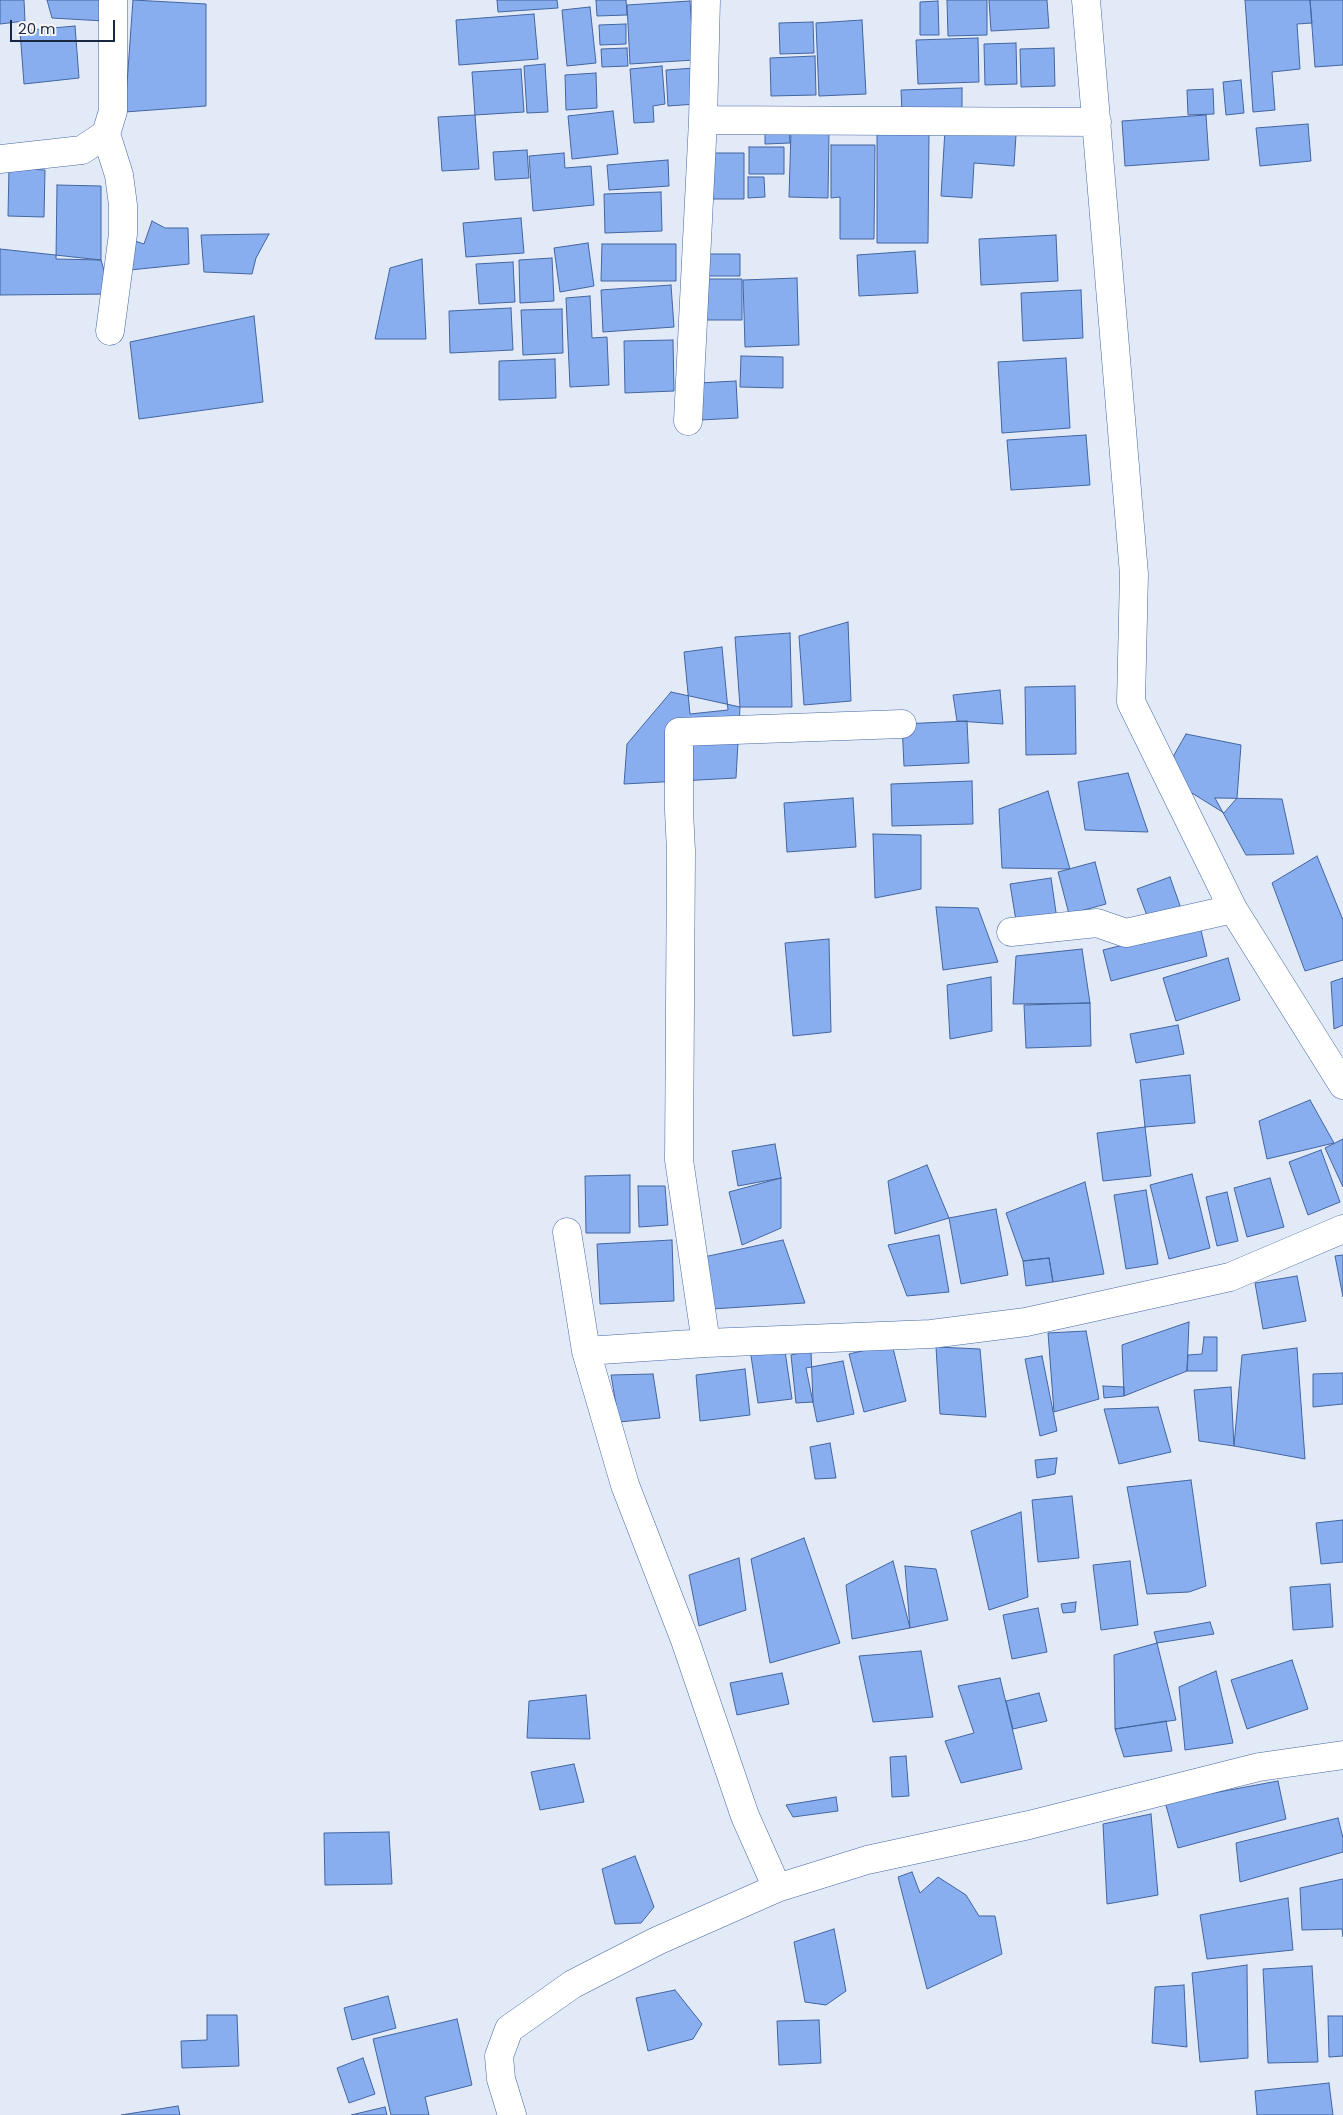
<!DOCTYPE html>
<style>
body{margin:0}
#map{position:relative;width:1343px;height:2115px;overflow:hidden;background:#e2eaf8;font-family:Poppins,sans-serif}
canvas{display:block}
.scale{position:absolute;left:10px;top:20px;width:105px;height:22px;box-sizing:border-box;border:2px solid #192841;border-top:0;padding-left:6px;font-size:15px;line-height:18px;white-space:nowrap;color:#192841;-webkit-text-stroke:4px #f6f6f6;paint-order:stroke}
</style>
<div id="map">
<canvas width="1343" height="2115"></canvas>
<div class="scale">20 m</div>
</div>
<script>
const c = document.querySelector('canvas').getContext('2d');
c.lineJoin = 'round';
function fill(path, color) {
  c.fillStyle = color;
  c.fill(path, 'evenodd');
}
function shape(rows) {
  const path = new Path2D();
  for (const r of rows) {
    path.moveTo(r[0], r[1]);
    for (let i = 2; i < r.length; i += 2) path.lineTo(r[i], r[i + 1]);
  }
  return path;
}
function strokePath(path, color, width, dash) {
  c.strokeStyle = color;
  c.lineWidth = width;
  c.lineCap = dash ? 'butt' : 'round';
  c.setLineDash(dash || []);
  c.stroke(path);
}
const building = shape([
 [0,0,24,0,25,21,0,24,0,0],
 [47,0,105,0,104,21,52,18,47,0],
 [133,0,206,4,206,106,125,112,133,0],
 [497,0,557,0,558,8,498,12,497,0],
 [596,0,626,0,627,15,597,16,596,0],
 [947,0,987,0,987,35,948,36,947,0],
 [989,0,1047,0,1049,28,991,31,989,0],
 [1245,0,1310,0,1312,23,1297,24,1300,69,1272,72,1275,110,1253,112,1245,0],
 [1310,0,1343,0,1343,65,1315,67,1310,0],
 [690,1,694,60,630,64,627,5,690,1],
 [938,1,939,35,920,35,920,2,938,1],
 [590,7,596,63,567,66,562,10,590,7],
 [534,14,538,59,459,65,456,20,534,14],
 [862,20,866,94,819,96,816,23,862,20],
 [813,22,814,53,780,54,779,23,813,22],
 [626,24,626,44,600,45,599,25,626,24],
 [75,26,79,78,24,84,20,31,75,26],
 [978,38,979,82,918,84,916,40,978,38],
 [1016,43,1017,84,985,85,984,44,1016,43],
 [627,48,628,66,602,67,601,49,627,48],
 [1054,48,1055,86,1021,87,1020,49,1054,48],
 [815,56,816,95,771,96,770,58,815,56],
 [545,64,548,112,527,113,524,66,545,64],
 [662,66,665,104,653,106,654,122,634,123,630,69,662,66],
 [694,68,696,104,668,106,666,70,694,68],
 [521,69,524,112,475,115,472,72,521,69],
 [596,73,597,108,566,110,565,75,596,73],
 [1241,80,1244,113,1226,115,1223,82,1241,80],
 [962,88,962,110,902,112,901,90,962,88],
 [1213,89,1214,114,1188,115,1187,90,1213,89],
 [613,111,618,154,572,159,568,116,613,111],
 [475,115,479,169,442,171,438,117,475,115],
 [1206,115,1209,160,1125,166,1122,121,1206,115],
 [1308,124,1311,161,1260,166,1256,128,1308,124],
 [765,125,789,125,790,143,765,144,765,125],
 [945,130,1016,135,1014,166,974,163,972,198,941,196,945,130],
 [791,131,829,132,828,198,789,197,791,131],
 [877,132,929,132,928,243,877,243,877,132],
 [831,145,875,145,874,239,840,239,840,197,831,198,831,145],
 [749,147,784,147,784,174,749,174,749,147],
 [527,150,529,178,495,180,493,152,527,150],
 [564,153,565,168,591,166,594,205,533,211,529,156,564,153],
 [713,153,744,153,744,199,713,199,713,153],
 [668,160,669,186,609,190,607,165,668,160],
 [9,168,45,170,44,217,8,216,9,168],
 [748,177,764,177,765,197,748,198,748,177],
 [57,185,101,186,101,260,56,259,57,185],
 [661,192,662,231,605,233,604,194,661,192],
 [521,218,524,253,466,257,463,223,521,218],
 [152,221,165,228,188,228,189,264,130,270,129,239,144,244,152,221],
 [269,234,256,258,252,274,204,272,201,235,269,234],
 [1056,235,1058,281,981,285,979,239,1056,235],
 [588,243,594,286,560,292,554,248,588,243],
 [602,244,676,244,676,281,601,281,602,244],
 [0,249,101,260,111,294,0,295,0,249],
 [915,251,918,293,859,296,857,255,915,251],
 [700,254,740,254,740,276,701,276,700,254],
 [552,258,554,301,520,303,519,260,552,258],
 [422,259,426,339,375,339,390,268,422,259],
 [513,262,515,302,479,304,476,264,513,262],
 [797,278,799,345,745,347,743,280,797,278],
 [705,279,742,279,742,320,705,320,705,279],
 [671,285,674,327,603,332,601,290,671,285],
 [1081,290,1083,338,1023,341,1021,293,1081,290],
 [590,296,592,338,607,337,609,385,570,387,566,298,590,296],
 [511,308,513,350,450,353,449,311,511,308],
 [562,309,563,353,523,355,521,310,562,309],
 [254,316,263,402,139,419,130,342,254,316],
 [673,340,674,391,625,393,624,341,673,340],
 [741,356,783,357,783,388,740,387,741,356],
 [1066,358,1070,428,1002,433,998,362,1066,358],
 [555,359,556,398,499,400,499,361,555,359],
 [736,381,738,418,701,420,699,383,736,381],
 [1086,435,1090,485,1011,490,1007,440,1086,435],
 [848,622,851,701,804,705,799,636,848,622],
 [790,633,792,707,740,707,735,637,790,633],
 [722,647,728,710,690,714,684,652,722,647],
 [1075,686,1076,754,1026,755,1025,687,1075,686],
 [1000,690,1003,724,957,721,953,695,1000,690],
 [671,692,740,707,736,778,624,784,627,744,671,692],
 [967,721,969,763,904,766,902,724,967,721],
 [1186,734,1241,745,1237,798,1224,813,1171,780,1174,755,1186,734],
 [1128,773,1148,832,1085,830,1078,782,1128,773],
 [972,781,973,824,892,826,891,784,972,781],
 [1048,791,1070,869,1002,868,999,809,1048,791],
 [853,798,856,847,787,852,784,803,853,798],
 [1215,798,1282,799,1294,854,1246,855,1215,798],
 [873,834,921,835,921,889,875,898,873,834],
 [1317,856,1343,920,1343,960,1305,971,1272,883,1317,856],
 [1095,862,1106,904,1069,914,1058,872,1095,862],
 [1170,877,1184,917,1152,929,1137,889,1170,877],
 [1051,878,1058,926,1018,933,1010,884,1051,878],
 [936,907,978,908,998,962,943,970,936,907],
 [1200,926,1207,956,1111,981,1103,950,1200,926],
 [829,939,831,1032,793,1036,785,943,829,939],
 [1082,949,1090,1003,1013,1004,1016,956,1082,949],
 [1228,958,1240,1000,1176,1021,1163,978,1228,958],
 [991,977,992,1031,950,1039,947,985,991,977],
 [1343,978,1343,1025,1334,1029,1331,982,1343,978],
 [1090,1003,1091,1046,1026,1048,1024,1005,1090,1003],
 [1178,1025,1184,1054,1136,1063,1130,1034,1178,1025],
 [1190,1075,1195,1123,1145,1127,1140,1080,1190,1075],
 [1310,1100,1334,1143,1267,1159,1259,1121,1310,1100],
 [1145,1127,1151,1176,1103,1181,1097,1133,1145,1127],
 [1343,1139,1343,1187,1325,1148,1343,1139],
 [775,1144,781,1178,738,1186,732,1151,775,1144],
 [1321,1150,1340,1202,1308,1215,1289,1162,1321,1150],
 [927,1165,949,1218,895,1234,888,1181,927,1165],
 [1192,1174,1210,1248,1169,1259,1150,1185,1192,1174],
 [630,1175,630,1233,586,1233,585,1176,630,1175],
 [781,1178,781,1228,742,1245,729,1192,781,1178],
 [1270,1178,1284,1227,1247,1237,1234,1188,1270,1178],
 [1085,1182,1104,1274,1053,1282,1049,1258,1023,1261,1006,1213,1085,1182],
 [638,1186,665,1186,668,1225,639,1227,638,1186],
 [1146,1190,1158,1264,1126,1269,1114,1195,1146,1190],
 [1227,1192,1238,1241,1217,1246,1206,1197,1227,1192],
 [996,1209,1008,1275,961,1284,949,1218,996,1209],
 [939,1235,949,1292,907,1296,888,1245,939,1235],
 [672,1240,674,1301,600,1304,597,1244,672,1240],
 [783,1240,805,1303,712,1309,704,1257,783,1240],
 [1343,1255,1343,1297,1335,1256,1343,1255],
 [1049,1258,1053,1282,1026,1286,1023,1261,1049,1258],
 [1297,1276,1306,1321,1263,1329,1255,1283,1297,1276],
 [1189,1322,1187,1371,1124,1396,1122,1345,1189,1322],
 [1086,1331,1099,1399,1054,1412,1048,1333,1086,1331],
 [1204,1337,1217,1337,1217,1371,1187,1371,1188,1355,1202,1354,1204,1337],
 [784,1344,792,1399,758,1403,750,1349,784,1344],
 [892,1344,906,1401,864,1412,849,1354,892,1344],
 [936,1347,980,1349,986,1417,940,1414,936,1347],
 [1297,1348,1305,1459,1234,1446,1242,1355,1297,1348],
 [811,1351,813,1402,796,1403,791,1355,811,1351],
 [1042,1356,1057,1431,1040,1436,1025,1359,1042,1356],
 [843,1361,854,1414,817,1422,806,1368,843,1361],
 [745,1369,750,1415,700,1421,696,1375,745,1369],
 [1343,1373,1343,1404,1313,1407,1313,1374,1343,1373],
 [653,1374,660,1418,619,1422,611,1375,653,1374],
 [1103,1386,1124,1387,1124,1396,1104,1398,1103,1386],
 [1231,1387,1234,1446,1199,1441,1194,1390,1231,1387],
 [1158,1407,1171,1452,1119,1464,1104,1409,1158,1407],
 [830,1443,836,1478,815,1479,810,1447,830,1443],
 [1057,1458,1055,1474,1037,1478,1035,1460,1057,1458],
 [1191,1480,1206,1586,1189,1592,1147,1594,1127,1487,1191,1480],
 [1072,1496,1079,1558,1038,1562,1032,1500,1072,1496],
 [1021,1512,1028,1597,989,1610,971,1531,1021,1512],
 [1343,1520,1343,1562,1321,1564,1316,1523,1343,1520],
 [804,1538,840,1643,770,1663,751,1559,804,1538],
 [739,1558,746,1610,699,1626,689,1575,739,1558],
 [893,1561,910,1628,852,1639,846,1585,893,1561],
 [1130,1561,1138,1625,1101,1630,1093,1565,1130,1561],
 [905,1566,936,1569,948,1620,910,1628,905,1566],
 [1330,1584,1333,1627,1293,1630,1290,1587,1330,1584],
 [1076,1602,1075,1612,1063,1613,1061,1604,1076,1602],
 [1038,1608,1047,1652,1012,1659,1003,1615,1038,1608],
 [1210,1622,1214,1634,1157,1643,1154,1632,1210,1622],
 [1157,1643,1176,1720,1115,1729,1114,1655,1157,1643],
 [921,1651,933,1717,873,1722,859,1656,921,1651],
 [1292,1660,1308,1709,1247,1729,1231,1680,1292,1660],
 [1216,1671,1233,1743,1185,1750,1179,1687,1216,1671],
 [782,1673,789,1704,737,1715,730,1683,782,1673],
 [1000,1678,1022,1769,961,1783,945,1741,974,1733,958,1686,1000,1678],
 [1039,1693,1047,1721,1013,1729,1006,1701,1039,1693],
 [586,1695,590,1739,527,1738,529,1701,586,1695],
 [1166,1721,1172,1751,1124,1757,1115,1729,1166,1721],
 [906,1756,909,1796,892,1797,890,1757,906,1756],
 [574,1764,584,1802,540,1810,531,1772,574,1764],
 [1278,1781,1286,1819,1178,1848,1165,1802,1278,1781],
 [836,1797,838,1811,793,1817,786,1805,836,1797],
 [1151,1814,1158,1895,1107,1904,1103,1824,1151,1814],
 [1338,1818,1343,1838,1343,1852,1240,1882,1236,1843,1338,1818],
 [389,1832,392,1884,325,1885,324,1833,389,1832],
 [635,1856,654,1907,641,1923,615,1924,602,1869,635,1856],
 [912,1872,920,1893,938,1877,966,1895,979,1916,995,1916,1002,1954,927,1989,898,1877,912,1872],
 [1343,1879,1343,1937,1342,1929,1302,1930,1300,1888,1343,1879],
 [1288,1898,1293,1950,1207,1959,1200,1915,1288,1898],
 [834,1929,846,1991,826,2005,805,2002,794,1942,834,1929],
 [1247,1965,1248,2058,1200,2062,1192,1973,1247,1965],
 [1312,1966,1318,2062,1268,2063,1263,1969,1312,1966],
 [1184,1985,1187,2047,1152,2043,1155,1987,1184,1985],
 [675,1990,702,2024,693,2039,648,2051,636,1998,675,1990],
 [388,1996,396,2028,352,2040,344,2008,388,1996],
 [207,2015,237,2015,239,2066,182,2068,181,2041,207,2040,207,2015],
 [1328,2016,1343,2016,1343,2056,1329,2057,1328,2016],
 [457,2019,472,2085,425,2097,429,2115,391,2115,373,2039,457,2019],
 [819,2020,821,2063,779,2065,777,2021,819,2020],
 [363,2058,375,2094,349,2103,337,2068,363,2058],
 [1329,2083,1333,2115,1257,2115,1255,2091,1329,2083],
 [178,2106,180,2115,121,2115,178,2106],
 [385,2107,387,2115,351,2115,385,2107]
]);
fill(building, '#89aeef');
strokePath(building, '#4365a0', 1);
const minor = shape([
 [1086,0,1134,574,1131,702,1233,909,1343,1085],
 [703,120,1097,122],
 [106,134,119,175,123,205,123,234,110,331],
 [0,159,82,150,106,134,113,111,113,0],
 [688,421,703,120,706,0],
 [1011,932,1097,923,1126,933,1233,909],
 [567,1232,586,1351,625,1485,685,1640,745,1816,777,1888],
 [706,1343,679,1160,681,851,679,811,679,732,902,724],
 [586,1351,706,1343,931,1334,1026,1322,1230,1277,1343,1229],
 [512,2115,501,2079,499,2056,509,2029,573,1984,657,1941,777,1888,867,1860,1029,1825,1259,1767,1343,1755]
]);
strokePath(minor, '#4567a2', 29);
strokePath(minor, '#fff', 28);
</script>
